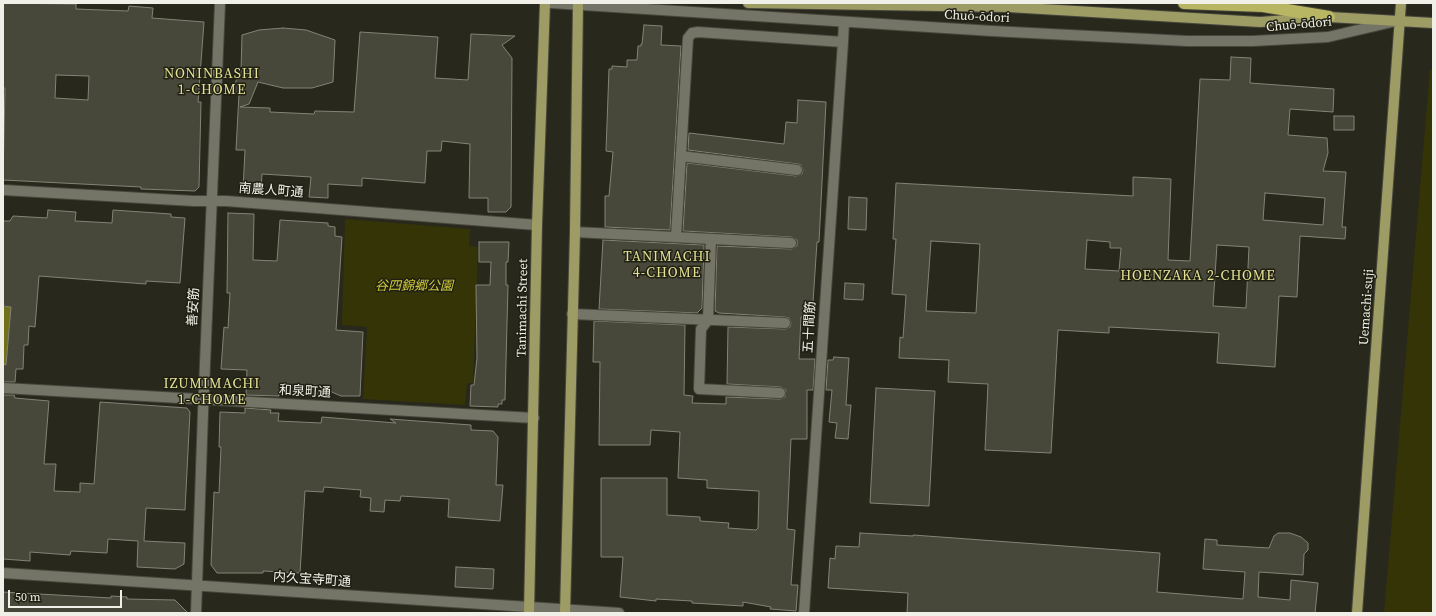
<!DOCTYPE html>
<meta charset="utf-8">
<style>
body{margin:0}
#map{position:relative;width:1436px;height:616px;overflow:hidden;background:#28281d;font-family:"Source Serif 4",serif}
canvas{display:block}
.frame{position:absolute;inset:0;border:4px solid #f0f0e8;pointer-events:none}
.scale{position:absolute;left:8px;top:590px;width:114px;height:18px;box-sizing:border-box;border:2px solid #f0f0e8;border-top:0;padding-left:5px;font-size:12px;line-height:14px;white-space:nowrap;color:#f0f0e8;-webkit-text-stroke:3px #1f1f13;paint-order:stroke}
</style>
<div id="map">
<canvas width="1436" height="616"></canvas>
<div class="frame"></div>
<div class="scale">50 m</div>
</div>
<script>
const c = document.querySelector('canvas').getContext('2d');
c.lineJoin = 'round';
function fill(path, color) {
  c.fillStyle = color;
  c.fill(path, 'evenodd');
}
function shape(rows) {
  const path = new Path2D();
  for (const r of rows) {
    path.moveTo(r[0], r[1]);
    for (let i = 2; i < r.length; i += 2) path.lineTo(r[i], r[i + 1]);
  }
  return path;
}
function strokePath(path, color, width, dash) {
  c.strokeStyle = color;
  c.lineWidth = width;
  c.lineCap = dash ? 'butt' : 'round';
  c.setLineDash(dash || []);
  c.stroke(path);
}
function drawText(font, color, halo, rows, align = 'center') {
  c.font = font + ' "Source Serif 4","Noto Sans JP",serif';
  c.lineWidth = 3;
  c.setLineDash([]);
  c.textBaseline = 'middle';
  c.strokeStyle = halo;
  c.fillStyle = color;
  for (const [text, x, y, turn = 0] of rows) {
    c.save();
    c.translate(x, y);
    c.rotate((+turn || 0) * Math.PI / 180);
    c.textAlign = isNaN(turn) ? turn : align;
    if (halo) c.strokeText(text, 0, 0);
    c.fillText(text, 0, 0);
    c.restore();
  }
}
fill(shape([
 [1433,68,1433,613,1384,613,1430,70],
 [345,219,470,229,469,246,478,247,473,383,467,383,465,405,363,399,367,327,342,325]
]), '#353407');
fill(shape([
 [3,307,11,307,6,365,3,364]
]), '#726f1b');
const building = shape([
 [3,3,76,4,76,9,128,11,129,6,153,8,152,18,204,22,198,102,201,102,199,187,195,191,141,189,141,187,3,180,5,88,3,88,3,3],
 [56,75,89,76,88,100,55,98,56,75],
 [644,25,662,26,661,45,681,46,670,230,605,227,605,196,609,196,613,152,606,151,609,69,612,69,612,66,627,67,627,60,637,60,638,46,641,46,641,44,642,44,644,25],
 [283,28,306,30,335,40,333,82,312,88,283,88,258,82,249,104,240,107,270,108,270,112,314,114,315,111,354,112,360,32,438,37,435,78,468,80,471,34,515,36,502,45,512,58,511,207,506,212,488,212,488,198,469,198,470,144,442,141,441,151,427,151,425,183,362,178,362,186,328,184,328,198,309,197,311,177,262,174,261,191,243,190,245,150,236,150,239,94,231,91,241,71,242,35,259,30,283,28],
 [1231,57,1251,58,1250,83,1334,89,1333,112,1290,109,1288,135,1327,138,1328,153,1323,171,1346,172,1342,227,1346,227,1345,239,1300,236,1297,297,1279,296,1275,367,1217,363,1219,333,1109,327,1109,333,1058,330,1051,453,985,450,988,384,948,382,949,360,899,358,900,337,903,338,906,295,892,294,896,239,893,239,896,183,1133,196,1133,177,1171,179,1168,260,1190,261,1200,79,1230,80,1231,57],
 [1265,193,1325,198,1323,225,1263,220,1265,193],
 [1087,240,1110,242,1110,248,1121,248,1119,271,1085,269,1087,240],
 [931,241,980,244,976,313,926,311,931,241],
 [1217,245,1249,247,1246,308,1213,306,1217,245],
 [798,100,826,102,819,242,817,242,812,317,801,317,799,359,815,359,813,390,807,390,807,439,791,439,787,529,795,530,791,585,798,585,796,611,770,609,771,607,743,602,743,606,692,603,692,601,656,599,656,601,620,597,623,557,601,557,601,478,667,478,667,515,700,517,700,521,729,523,728,528,756,530,758,528,759,491,707,488,707,480,678,478,680,432,651,430,650,445,599,445,600,362,593,362,594,321,685,325,684,395,693,396,692,403,726,404,726,397,780,399,785,397,786,390,781,387,727,384,728,327,785,329,790,327,791,323,789,318,785,317,719,313,715,311,717,246,791,249,797,246,797,240,791,237,683,231,687,163,796,176,802,174,803,170,801,165,798,164,688,150,689,133,784,144,786,122,797,123,798,100],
 [1334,116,1354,116,1354,130,1334,130,1334,116],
 [849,197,867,198,866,230,848,229,849,197],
 [48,210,76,212,75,221,112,223,113,210,171,214,171,217,185,218,180,283,146,281,146,284,39,276,35,327,29,326,28,345,24,345,23,369,16,369,15,382,3,382,3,364,6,365,11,307,3,306,3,221,10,221,13,216,47,218,48,210],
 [228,213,254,214,253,260,277,261,280,220,328,223,328,226,335,227,335,236,342,237,336,330,363,332,360,396,341,396,325,389,325,396,283,393,279,394,279,396,246,395,247,370,221,369,224,327,228,328,230,293,227,293,228,213],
 [603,240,704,245,702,308,697,313,599,309,603,240],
 [479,242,509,242,508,262,506,262,506,285,508,285,505,400,502,400,502,404,498,404,498,407,470,406,471,385,474,385,477,358,476,285,490,285,491,262,479,262,479,242],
 [845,283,864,284,863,300,844,299,845,283],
 [834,357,849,358,846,405,851,405,848,439,835,438,837,423,829,422,832,390,826,390,828,360,833,360,834,357],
 [876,388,935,391,929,506,870,503,876,388],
 [3,395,14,395,15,398,49,401,44,464,56,464,54,491,80,492,80,483,94,484,100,402,187,408,190,412,185,510,146,508,144,541,185,543,184,564,175,569,137,567,138,541,108,539,107,553,71,551,70,555,30,552,30,561,3,559,3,395],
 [245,408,271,410,270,413,279,413,278,421,321,423,322,417,396,423,390,419,471,425,471,430,493,431,498,437,496,485,503,485,500,521,448,517,449,499,401,496,400,501,385,500,384,512,370,511,371,498,360,497,361,490,324,487,323,492,305,491,300,573,263,571,263,573,217,573,211,565,214,492,219,493,221,447,219,447,220,412,245,413,245,408],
 [860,533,913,536,913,535,1160,553,1157,592,1243,599,1245,572,1203,569,1205,539,1217,540,1217,545,1269,548,1274,536,1278,533,1290,533,1301,537,1308,543,1308,550,1304,554,1303,575,1259,572,1258,597,1290,600,1291,580,1318,583,1315,613,907,613,908,593,828,588,830,558,835,559,836,546,859,547,860,533],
 [456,567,494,569,493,589,455,587,456,567],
 [3,592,111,598,111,596,127,597,127,599,175,600,188,613,3,613,3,592]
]);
fill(building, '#47473a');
strokePath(building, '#838476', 1);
const minor = shape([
 [681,156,797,170],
 [3,190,194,201,226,201,537,225],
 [575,232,791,243],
 [676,237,688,38,692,33,698,32,843,42,844,22],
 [711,239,708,320,701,329,699,389,780,393],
 [572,314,785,323],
 [3,388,534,418],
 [3,573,529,607],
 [196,613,203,412,220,3],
 [804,613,843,42]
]);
const tertiary = shape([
 [551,3,992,31,1187,41,1253,41,1328,37,1392,22],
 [529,607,619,613]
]);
const primary = shape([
 [748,3,1008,7,1260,22,1329,17,1433,23],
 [529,613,537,225,545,3],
 [565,613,575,232,578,3],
 [1357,613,1401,3]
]);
const motorway = shape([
 [1184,3,1263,6,1329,17]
]);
strokePath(minor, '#47473d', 12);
strokePath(tertiary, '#47473d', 12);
strokePath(primary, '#47473d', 12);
strokePath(motorway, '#47473d', 14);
strokePath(minor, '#757567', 10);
strokePath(tertiary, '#757567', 10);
strokePath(primary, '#9d9c64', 10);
strokePath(motorway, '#b8b662', 12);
drawText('13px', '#f0f0e8', '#1f1f13', [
 ["Chuō-ōdori",977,17,3],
 ["Chuō-ōdori",1299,25,-5],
 ["南農人町通",271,191,4],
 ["善安筋",194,307,-87],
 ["Uemachi-suji",1367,307,-86],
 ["Tanimachi Street",523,308,-89],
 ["五十間筋",810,327,-87],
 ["和泉町通",305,392,3],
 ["内久宝寺町通",312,580,4]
]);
drawText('italic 13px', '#cdc837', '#1f1f13', [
 ["谷四錦郷公園",414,287]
]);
c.letterSpacing = '1px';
drawText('14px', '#e4e294', '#1f1f13', [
 ["NONINBASHI",212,74],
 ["1-CHOME",212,90],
 ["TANIMACHI",667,257],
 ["4-CHOME",667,273],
 ["HOENZAKA 2-CHOME",1198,276],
 ["IZUMIMACHI",212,384],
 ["1-CHOME",212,400]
]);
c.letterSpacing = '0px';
</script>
